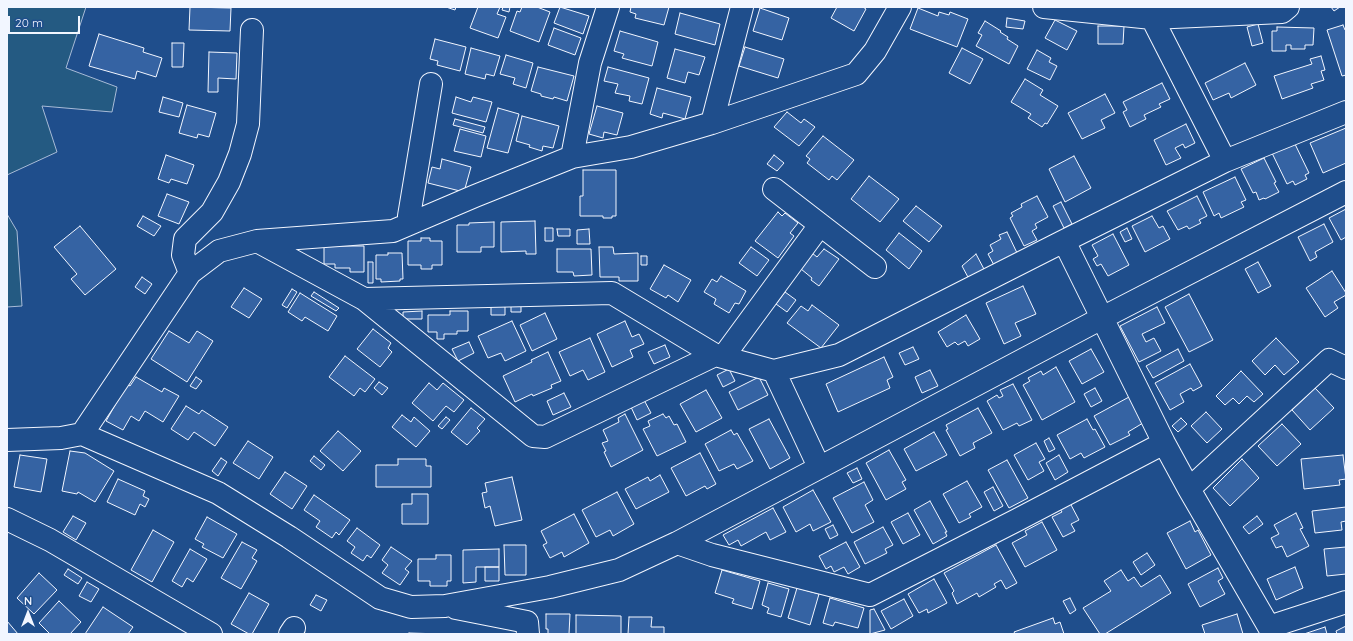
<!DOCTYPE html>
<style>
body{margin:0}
#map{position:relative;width:1353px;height:641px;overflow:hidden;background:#1f4e8c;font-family:Quicksand,sans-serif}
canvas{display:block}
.frame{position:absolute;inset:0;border:8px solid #f2f6ff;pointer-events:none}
.north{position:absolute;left:8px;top:593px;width:40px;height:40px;-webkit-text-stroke:3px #1f4e8c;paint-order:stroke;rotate:0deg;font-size:11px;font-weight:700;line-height:16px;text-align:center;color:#f2f6ff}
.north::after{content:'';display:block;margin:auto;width:14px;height:18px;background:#f2f6ff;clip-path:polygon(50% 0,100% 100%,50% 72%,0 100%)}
.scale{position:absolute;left:8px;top:16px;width:72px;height:18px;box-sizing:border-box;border:2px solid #f2f6ff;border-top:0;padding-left:5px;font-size:12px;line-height:14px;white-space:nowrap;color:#f2f6ff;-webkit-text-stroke:3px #1f4e8c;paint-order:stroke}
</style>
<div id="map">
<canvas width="1353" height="641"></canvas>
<div class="frame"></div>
<div class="north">N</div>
<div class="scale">20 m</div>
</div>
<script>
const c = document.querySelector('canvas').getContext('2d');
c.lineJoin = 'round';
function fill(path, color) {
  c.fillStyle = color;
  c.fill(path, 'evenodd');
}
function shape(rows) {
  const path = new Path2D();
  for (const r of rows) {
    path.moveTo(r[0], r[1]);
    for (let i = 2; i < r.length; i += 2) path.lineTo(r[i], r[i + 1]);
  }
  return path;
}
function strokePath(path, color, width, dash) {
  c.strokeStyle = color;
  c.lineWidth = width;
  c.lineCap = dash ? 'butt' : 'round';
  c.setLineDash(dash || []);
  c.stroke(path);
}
const green = shape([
 [7,7,86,7,66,68,117,87,112,112,42,106,57,152,7,175,7,7],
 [7,214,17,231,22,306,7,307,7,214]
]);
fill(green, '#245a82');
strokePath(green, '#a8bbd7', 1);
const building = shape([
 [190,7,231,8,230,31,189,30,190,7],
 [446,7,456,7,455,10,446,7],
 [478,7,500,7,497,14,506,17,498,38,470,28,478,7],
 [503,7,510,7,509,12,502,10,503,7],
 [522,7,537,7,550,12,539,42,510,31,517,11,520,12,522,7],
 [560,7,589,16,583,34,554,23,560,7],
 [631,7,669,7,664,25,635,18,636,14,630,12,631,7],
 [837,7,863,7,866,9,854,31,831,18,837,7],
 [1331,7,1340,7,1334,11,1331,7],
 [760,8,789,18,782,40,753,31,760,8],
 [918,8,938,16,939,12,949,15,950,12,968,19,957,47,910,29,918,8],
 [680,13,720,24,715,45,675,34,680,13],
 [1007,18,1025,21,1023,29,1006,27,1007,18],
 [1055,20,1077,31,1067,50,1045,38,1055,20],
 [985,21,1001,31,1000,32,1008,37,1007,39,1018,46,1009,64,976,46,982,35,978,33,985,21],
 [1258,24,1263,43,1252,46,1247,27,1258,24],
 [1343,25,1345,30,1346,30,1346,75,1342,76,1327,30,1343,25],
 [1098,26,1124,26,1123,44,1098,44,1098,26],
 [1277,27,1314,28,1313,45,1305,45,1305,49,1291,49,1291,45,1286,45,1286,51,1272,51,1272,31,1277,31,1277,27],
 [554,28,581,38,575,55,548,45,554,28],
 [620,31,658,42,652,66,622,58,624,54,614,51,620,31],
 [99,34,144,48,143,52,162,58,156,77,137,71,135,79,89,66,99,34],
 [435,39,466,47,460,71,437,65,438,61,430,59,435,39],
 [172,43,184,43,183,67,172,67,172,43],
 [745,47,784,59,778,78,739,66,745,47],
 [471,48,500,56,494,76,486,74,485,79,465,74,471,48],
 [962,48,983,59,970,84,949,73,962,48],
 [675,49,705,57,699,75,688,72,685,83,667,78,675,49],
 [1037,50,1051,58,1049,62,1057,66,1050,80,1027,69,1037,50],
 [209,52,237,53,236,79,218,78,218,92,208,92,209,52],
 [506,55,533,63,526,88,513,84,515,78,500,74,506,55],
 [1321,56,1325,70,1321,71,1324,80,1311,84,1313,88,1282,99,1274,76,1312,64,1310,59,1321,56],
 [1245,63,1256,85,1231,98,1229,93,1213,100,1205,83,1245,63],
 [538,67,574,76,567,101,554,97,553,99,541,96,541,94,531,91,538,67],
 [608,67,649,78,642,104,629,101,630,96,615,93,618,84,604,81,608,67],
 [1025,79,1043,90,1040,95,1058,106,1047,124,1045,123,1042,127,1028,118,1031,114,1011,102,1025,79],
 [1162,83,1170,99,1159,104,1161,107,1144,115,1146,119,1130,127,1123,112,1127,110,1123,102,1162,83],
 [657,88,691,97,685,119,663,113,662,118,650,114,657,88],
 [1105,94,1115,113,1101,120,1105,128,1082,139,1068,113,1105,94],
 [163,97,183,103,179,117,159,112,163,97],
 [456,97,471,102,473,97,492,102,486,122,452,113,456,97],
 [187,105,216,113,209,137,198,134,197,138,179,133,187,105],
 [597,106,623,113,617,135,604,132,603,138,589,134,597,106],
 [498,108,519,114,508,153,487,148,498,108],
 [787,112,801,123,804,119,815,127,799,146,774,127,787,112],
 [522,116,559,126,553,148,543,146,542,151,529,147,530,145,516,141,522,116],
 [455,119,485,127,483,133,453,125,455,119],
 [1186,124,1195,143,1185,148,1183,144,1175,148,1181,158,1166,165,1154,140,1186,124],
 [1346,128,1346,163,1323,173,1310,143,1346,128],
 [460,129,486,136,481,157,454,151,460,129],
 [823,136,854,160,837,180,832,176,829,180,807,163,810,159,806,156,823,136],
 [1294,142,1309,173,1305,175,1307,179,1295,185,1293,181,1287,184,1272,153,1294,142],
 [166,155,194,165,187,184,171,179,169,183,158,179,166,155],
 [774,155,784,163,777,171,767,164,774,155],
 [1074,156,1091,188,1065,202,1049,169,1074,156],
 [1264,158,1276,182,1274,183,1279,192,1265,199,1264,198,1259,200,1256,192,1253,193,1241,169,1264,158],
 [442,159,471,167,464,192,428,183,432,167,440,169,442,159],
 [583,170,616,170,616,216,612,216,612,218,603,218,603,216,580,216,580,196,583,196,583,170],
 [869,176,899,199,880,222,851,199,869,176],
 [1235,177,1246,200,1241,202,1244,207,1221,218,1219,213,1214,216,1203,192,1235,177],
 [167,194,189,202,179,224,158,216,167,194],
 [1037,196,1048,217,1035,224,1037,228,1032,231,1037,240,1024,246,1010,218,1013,216,1011,213,1022,207,1021,204,1037,196],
 [1197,196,1207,216,1199,220,1201,223,1189,229,1187,226,1178,230,1167,211,1197,196],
 [1061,202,1072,224,1064,228,1053,206,1061,202],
 [916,206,942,226,929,242,903,221,916,206],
 [1346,209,1346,237,1341,240,1329,218,1346,209],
 [778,212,782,216,785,213,798,223,790,233,794,236,778,258,755,241,778,212],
 [143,216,161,226,154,236,137,226,143,216],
 [1152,216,1159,228,1163,226,1170,239,1145,252,1132,226,1152,216],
 [535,221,536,254,526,254,526,251,501,252,501,222,535,221],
 [494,222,494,247,481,247,481,252,457,252,457,225,469,225,469,223,494,222],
 [1324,224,1333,242,1315,252,1317,257,1310,261,1298,237,1324,224],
 [80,226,116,269,85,295,71,279,77,274,54,247,80,226],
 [545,228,553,228,553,241,545,241,545,228],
 [1127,228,1132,239,1125,242,1120,232,1127,228],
 [557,229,570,229,570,236,558,236,557,229],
 [589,229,590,244,577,244,577,230,589,229],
 [1007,232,1018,255,995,267,988,254,993,251,990,245,1001,239,999,235,1007,232],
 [899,233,922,251,909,269,886,250,899,233],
 [1113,234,1129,265,1108,276,1101,264,1097,266,1093,259,1098,256,1092,245,1113,234],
 [421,238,430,238,430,241,442,241,442,265,432,265,432,269,421,269,421,265,408,265,408,241,421,241,421,238],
 [324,246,364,246,364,272,350,272,350,268,335,268,335,264,324,264,324,246],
 [599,247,613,247,614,254,638,253,638,281,619,281,619,277,600,277,599,247],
 [751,247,769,260,757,276,739,263,751,247],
 [557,249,591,249,592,275,574,276,573,272,557,272,557,249],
 [824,249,839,259,819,286,811,280,812,278,801,269,812,253,817,257,824,249],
 [388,253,402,253,403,279,400,279,400,281,381,282,381,279,376,279,376,255,388,255,388,253],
 [976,254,985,271,969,279,962,266,976,254],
 [641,256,647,256,647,265,641,265,641,256],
 [368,262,373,262,373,283,368,283,368,262],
 [1258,262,1271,286,1258,293,1245,269,1258,262],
 [664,265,691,280,678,302,668,295,666,298,650,289,664,265],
 [1332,271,1346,293,1346,295,1334,302,1338,308,1325,317,1306,288,1332,271],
 [721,276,746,291,739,304,735,303,729,313,714,304,716,299,704,292,712,279,717,282,721,276],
 [142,277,152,284,145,294,135,287,142,277],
 [1023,286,1036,314,1015,323,1021,336,1004,344,986,303,1023,286],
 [244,288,262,299,249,318,231,307,244,288],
 [292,289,297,292,287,308,282,305,292,289],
 [314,292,339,308,336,311,311,296,314,292],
 [785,292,796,300,787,312,776,304,785,292],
 [300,293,337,316,328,331,305,317,302,321,288,312,300,293],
 [1189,294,1213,340,1189,352,1165,307,1189,294],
 [491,305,505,305,505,315,491,315,491,305],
 [812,305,839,325,821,348,787,323,801,306,808,311,812,305],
 [511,306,521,306,521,312,511,312,511,306],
 [1157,307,1165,323,1142,334,1146,342,1154,338,1161,351,1139,362,1120,326,1157,307],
 [422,311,422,319,403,319,403,312,422,311],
 [450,311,468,311,468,331,457,331,457,334,444,334,444,339,437,339,437,332,428,332,428,315,450,315,450,311],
 [545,313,557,339,532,351,520,325,545,313],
 [966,315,980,339,968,346,965,341,958,345,955,342,947,347,938,332,966,315],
 [512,321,526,351,505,361,501,353,488,358,478,336,512,321],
 [625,321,632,337,639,334,644,344,630,350,633,357,612,367,597,334,625,321],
 [373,329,391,343,388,348,392,352,380,367,357,349,373,329],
 [169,331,189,343,197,331,213,341,187,382,151,359,169,331],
 [590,338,605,372,588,380,583,370,570,376,559,352,590,338],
 [1276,338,1299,362,1284,375,1275,365,1265,375,1252,361,1276,338],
 [469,342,474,353,458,361,452,349,469,342],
 [665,345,670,357,654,364,648,352,665,345],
 [913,347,919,359,905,365,899,353,913,347],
 [1091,349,1104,372,1082,384,1069,361,1091,349],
 [1178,349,1184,361,1153,378,1146,366,1178,349],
 [548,352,561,381,551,385,552,388,533,396,532,394,515,402,503,376,532,362,531,360,548,352],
 [345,356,375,379,365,392,360,388,354,396,329,377,345,356],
 [884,357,893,377,887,380,890,388,838,412,826,384,884,357],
 [1190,364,1202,386,1193,391,1191,388,1180,394,1184,402,1170,410,1155,383,1190,364],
 [1056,367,1075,402,1042,420,1023,385,1030,381,1028,378,1041,371,1043,375,1056,367],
 [729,369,735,381,723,387,717,375,729,369],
 [930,370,938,386,922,393,915,377,930,370],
 [1241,371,1263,394,1254,402,1247,396,1239,404,1233,398,1225,405,1216,396,1241,371],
 [136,377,162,392,164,388,179,396,163,422,145,411,139,421,131,416,123,430,106,421,127,384,130,386,136,377],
 [196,377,202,381,196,389,190,386,196,377],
 [759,377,768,395,738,410,729,392,759,377],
 [379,382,388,388,382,395,374,388,379,382],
 [429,383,437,390,443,383,464,400,454,412,446,406,433,421,412,403,429,383],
 [1013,384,1032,420,1019,426,1017,423,1003,430,987,401,997,395,999,398,1003,396,1000,390,1013,384],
 [1095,388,1102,401,1091,407,1084,394,1095,388],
 [1315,388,1334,408,1310,430,1292,410,1315,388],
 [706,390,722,418,696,432,680,404,706,390],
 [564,393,571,407,553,415,547,401,564,393],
 [1129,397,1143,423,1128,432,1130,435,1110,445,1094,416,1129,397],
 [644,400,651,413,637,420,631,407,644,400],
 [186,406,199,414,202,410,228,427,215,446,194,432,188,440,171,429,186,406],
 [471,408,485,419,477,428,480,431,467,445,451,432,471,408],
 [978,408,992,433,973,443,975,448,960,456,946,430,948,429,946,425,978,408],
 [1206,412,1222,429,1207,443,1191,426,1206,412],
 [625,414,643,450,611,467,604,452,606,451,602,443,608,441,603,430,619,422,618,418,625,414],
 [663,414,666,418,669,416,674,425,677,424,686,442,657,456,643,429,650,426,648,421,663,414],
 [402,415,411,422,414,417,430,431,416,447,392,427,402,415],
 [446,417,450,420,442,429,438,426,446,417],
 [1181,418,1187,424,1178,432,1172,426,1181,418],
 [769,419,790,458,770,469,749,429,769,419],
 [1087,419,1093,430,1095,429,1105,447,1084,458,1081,453,1070,459,1057,435,1087,419],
 [1282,424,1301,444,1277,466,1258,446,1282,424],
 [731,430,734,435,737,433,753,461,737,469,734,464,719,471,705,444,731,430],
 [338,431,361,451,343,471,320,451,338,431],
 [934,432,947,455,916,471,904,449,934,432],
 [1049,438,1055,449,1049,452,1044,441,1049,438],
 [248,441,273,457,259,479,233,463,248,441],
 [1036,443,1045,459,1039,462,1044,471,1028,480,1014,455,1036,443],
 [889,450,906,480,902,482,906,489,886,500,866,463,889,450],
 [70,451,85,453,114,471,95,502,78,492,77,494,62,491,70,451],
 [700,453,716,484,707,489,705,486,686,496,671,468,700,453],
 [20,455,47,459,41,492,14,487,20,455],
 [1059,455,1068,472,1055,480,1046,463,1059,455],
 [1343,455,1346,479,1339,480,1340,485,1304,489,1301,459,1343,455],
 [314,456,325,465,321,470,310,461,314,456],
 [221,458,227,462,218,476,212,471,221,458],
 [398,459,426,459,426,466,431,466,431,487,376,487,376,465,398,465,398,459],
 [1242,459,1259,478,1230,506,1213,488,1242,459],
 [1007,460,1028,498,1009,508,988,470,1007,460],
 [857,468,862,479,853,483,847,473,857,468],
 [285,472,307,486,292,509,270,494,285,472],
 [660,475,669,492,636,509,625,489,648,477,650,481,660,475],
 [512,477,522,520,495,526,490,506,485,508,482,493,487,492,485,483,512,477],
 [118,479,145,491,143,496,149,499,145,507,140,504,135,515,107,502,118,479],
 [967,481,982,507,969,514,971,517,959,523,943,494,967,481],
 [864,482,873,500,865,505,874,522,852,533,833,498,864,482],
 [993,487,1003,506,994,511,984,492,993,487],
 [813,490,831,522,813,531,810,524,796,532,783,507,813,490],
 [617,492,634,524,613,536,610,530,596,537,582,510,617,492],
 [412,494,428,494,428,524,402,524,402,504,412,504,412,494],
 [314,495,350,520,339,535,336,532,332,538,316,527,320,521,304,510,314,495],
 [930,501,947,532,945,532,947,536,933,544,914,510,930,501],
 [1070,503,1079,520,1071,524,1075,531,1063,537,1052,517,1062,512,1060,509,1070,503],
 [1346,507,1346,521,1341,522,1342,530,1315,533,1312,511,1346,507],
 [773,508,786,532,770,540,766,532,741,546,738,540,729,545,723,535,773,508],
 [908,513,920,535,903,544,891,522,908,513],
 [1296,513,1303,528,1300,529,1309,546,1287,557,1282,546,1276,548,1271,538,1279,534,1274,525,1296,513],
 [574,514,589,543,564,557,562,552,550,558,543,545,547,543,541,531,574,514],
 [73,516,86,523,76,540,63,532,73,516],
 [1257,516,1263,524,1249,534,1243,527,1257,516],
 [207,517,237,534,223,558,202,547,204,544,195,539,207,517],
 [1190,521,1195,532,1198,530,1211,555,1186,569,1167,533,1190,521],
 [1042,522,1057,550,1025,567,1012,543,1027,535,1025,531,1042,522],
 [833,525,838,535,830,539,825,529,833,525],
 [883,527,893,545,885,549,887,553,865,564,854,542,883,527],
 [357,528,380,545,371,558,367,555,363,561,351,553,355,547,347,541,357,528],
 [153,530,174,542,152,582,131,570,153,530],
 [242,542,257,550,252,558,257,561,241,589,221,578,242,542],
 [846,542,860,567,848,574,844,567,834,572,831,566,826,569,819,556,846,542],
 [504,545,526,545,526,575,505,575,504,545],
 [996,545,1017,583,1006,589,1001,580,994,584,996,587,979,597,977,593,957,604,952,593,954,591,944,573,996,545],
 [391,547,412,561,405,569,409,572,400,585,382,573,388,565,382,560,391,547],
 [1346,547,1346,574,1327,576,1324,549,1346,547],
 [190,549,207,559,193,582,187,578,182,587,172,581,190,549],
 [499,549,499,567,476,567,476,582,463,583,463,550,499,549],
 [1147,553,1155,565,1141,575,1133,562,1147,553],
 [436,555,451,555,451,581,447,581,447,586,430,586,430,581,418,581,418,559,436,559,436,555],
 [485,567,499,567,499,581,485,581,485,567],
 [1295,567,1303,588,1276,600,1267,579,1295,567],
 [1218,568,1223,578,1218,581,1225,594,1200,607,1188,584,1218,568],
 [68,569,82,578,78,584,64,575,68,569],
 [722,570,760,581,752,609,732,603,734,599,715,593,722,570],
 [1121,570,1128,581,1134,577,1141,587,1160,575,1171,593,1105,634,1100,634,1083,608,1111,591,1104,581,1121,570],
 [39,573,57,590,34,614,17,598,39,573],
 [934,579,947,603,928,613,927,609,919,613,908,594,934,579],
 [87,582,99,589,91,602,79,596,87,582],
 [768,583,789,589,781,617,767,613,769,608,762,605,768,583],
 [797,588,819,594,810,625,788,618,797,588],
 [249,593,269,604,252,634,249,634,231,624,249,593],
 [316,595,327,600,321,611,310,605,316,595],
 [830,598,864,608,858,628,835,622,833,626,823,623,830,598],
 [1070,598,1076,610,1070,614,1063,601,1070,598],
 [904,599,913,616,891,629,881,611,904,599],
 [59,601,81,622,70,634,50,634,39,623,59,601],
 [103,607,133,627,128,634,85,634,103,607],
 [874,609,885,630,870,634,870,610,874,609],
 [546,614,570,614,569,634,548,634,548,629,546,629,546,614],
 [1237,614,1243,634,1205,634,1202,625,1237,614],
 [576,615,621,616,621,634,576,634,576,615],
 [629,617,652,617,651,627,664,627,664,634,628,634,629,617],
 [1053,618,1055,624,1060,622,1064,634,1015,634,1014,632,1053,618],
 [7,621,18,634,7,634,7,621],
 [1346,626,1346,634,1337,634,1336,631,1346,626],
 [1325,627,1327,634,1304,634,1325,627],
 [409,633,442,634,409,634,409,633]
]);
fill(building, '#3563a3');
strokePath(building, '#f2f6ff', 1);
const street = shape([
 [1044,7,1152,18,1282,12,1288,7],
 [1152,18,1225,161],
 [712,123,742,7],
 [572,157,590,63,608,7],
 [774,189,875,267],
 [410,223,409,216,431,84],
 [257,241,364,299,533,436,545,437,715,355],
 [1064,241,1164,443,1189,489,1273,634],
 [190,273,219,251,257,241,393,231,475,196,572,157,631,147,712,123,856,74,875,51,900,7],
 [364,299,612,293,715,355,774,371,819,467],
 [723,357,820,225],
 [774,371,839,355,1064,241,1225,161,1346,112],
 [82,434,190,273,183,255,185,239,212,212,229,182,240,154,248,124,252,30],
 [7,440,61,438,82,434,218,493,289,537,380,598,411,607,445,606,550,587,619,570,677,543,1102,318,1346,192],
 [1189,489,1329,360,1346,368],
 [7,519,50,540,211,634],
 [677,543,712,555,870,595,1017,520,1164,443],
 [456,608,527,622,528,634],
 [1269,627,1346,602],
 [290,634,294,628]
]);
strokePath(street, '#f2f6ff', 24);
strokePath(street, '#1f4e8c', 22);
</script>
